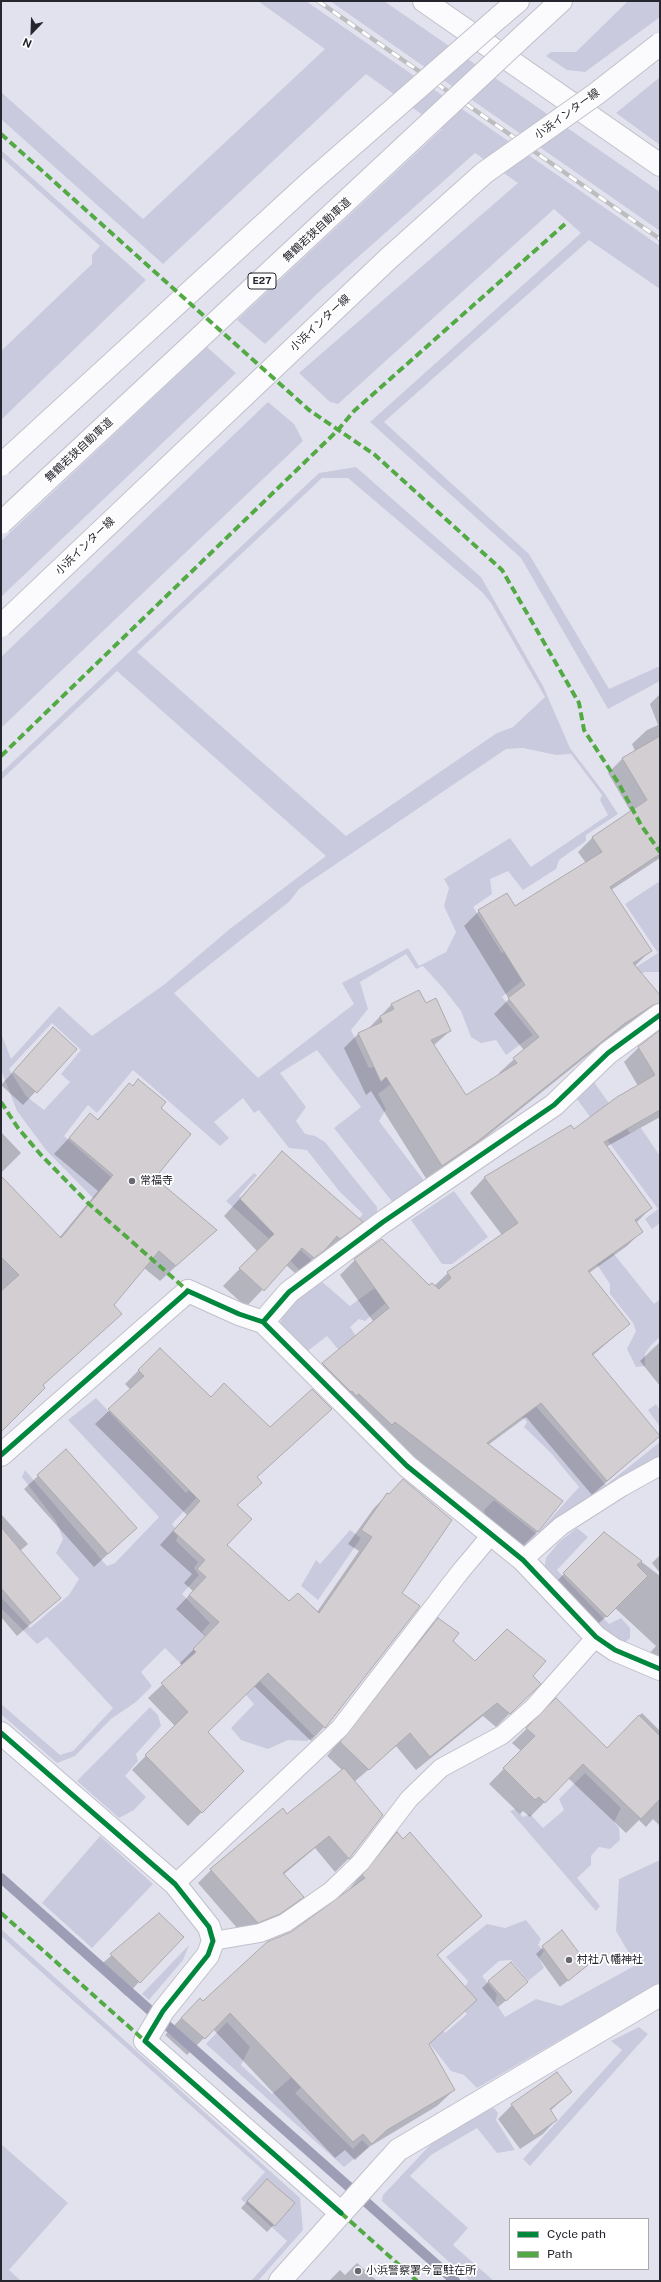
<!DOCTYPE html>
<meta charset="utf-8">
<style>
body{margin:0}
#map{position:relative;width:661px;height:2282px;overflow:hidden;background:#e2e2ef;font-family:"Public Sans",sans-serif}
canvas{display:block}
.frame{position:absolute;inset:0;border:2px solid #26262f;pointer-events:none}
.legend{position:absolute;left:509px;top:2218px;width:140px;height:52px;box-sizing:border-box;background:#fff;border:1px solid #a8a8ac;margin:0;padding:5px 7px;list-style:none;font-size:12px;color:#26262f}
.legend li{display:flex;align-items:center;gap:8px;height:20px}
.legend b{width:20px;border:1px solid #a8a8ac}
.north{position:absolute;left:12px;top:12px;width:40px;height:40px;-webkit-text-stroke:3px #fff;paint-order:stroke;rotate:203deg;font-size:11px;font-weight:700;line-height:16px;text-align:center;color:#26262f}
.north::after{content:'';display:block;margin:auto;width:14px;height:18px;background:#26262f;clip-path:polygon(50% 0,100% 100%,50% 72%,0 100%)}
</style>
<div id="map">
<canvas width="661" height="2282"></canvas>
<div class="frame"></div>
<ul class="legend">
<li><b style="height:5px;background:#00873e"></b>Cycle path</li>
<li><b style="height:5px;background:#53aa45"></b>Path</li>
</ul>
<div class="north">N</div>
</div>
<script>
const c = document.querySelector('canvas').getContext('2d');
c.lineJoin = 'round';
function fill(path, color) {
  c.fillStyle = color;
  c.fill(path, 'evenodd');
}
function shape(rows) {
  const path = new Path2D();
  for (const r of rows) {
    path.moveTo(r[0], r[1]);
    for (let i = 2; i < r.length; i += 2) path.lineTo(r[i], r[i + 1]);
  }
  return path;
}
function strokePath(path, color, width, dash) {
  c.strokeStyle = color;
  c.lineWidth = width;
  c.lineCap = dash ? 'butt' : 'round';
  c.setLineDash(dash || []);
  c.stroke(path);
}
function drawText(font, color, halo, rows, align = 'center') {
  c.font = font + ' "Public Sans","Noto Sans JP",sans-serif';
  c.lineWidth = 3.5;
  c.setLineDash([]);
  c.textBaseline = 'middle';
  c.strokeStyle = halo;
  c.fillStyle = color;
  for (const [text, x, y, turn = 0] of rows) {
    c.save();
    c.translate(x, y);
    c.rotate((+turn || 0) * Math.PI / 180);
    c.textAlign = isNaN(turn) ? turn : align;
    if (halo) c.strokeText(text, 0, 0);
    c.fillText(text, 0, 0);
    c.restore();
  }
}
fill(shape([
 [258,1,306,1,660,246,660,289,589,240,384,422,529,554,609,689,660,666,660,681,608,709,521,558,370,422,581,233,554,209,338,404,330,402,299,373,518,183,475,153,320,291,265,344,237,320,442,129,366,74,163,264,1,119,1,92,143,219,325,49],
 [330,1,384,1,660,192,660,231],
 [628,1,660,1,660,17,585,72,567,70,546,56,551,52,576,52],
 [660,77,660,145,616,113],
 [1,150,146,280,1,420,1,351,92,264,92,255,100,246,1,157],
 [207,347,236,373,1,597,1,541],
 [268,402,294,424,303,441,1,728,1,657],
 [356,467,481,577,543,686,570,748,605,794,618,814,586,835,586,841,559,860,556,869,523,890,508,871,490,879,492,894,473,907,502,953,537,934,556,953,502,997,533,1035,506,1055,496,1040,481,1043,471,1037,461,1011,443,988,423,966,416,969,406,954,360,982,368,1009,351,1030,369,1068,378,1066,395,1081,378,1094,386,1109,379,1121,425,1182,394,1204,334,1128,361,1107,317,1050,280,1073,306,1107,296,1121,305,1134,315,1136,325,1142,377,1207,377,1214,326,1254,363,1214,339,1191,307,1150,289,1148,259,1110,254,1113,243,1098,214,1122,229,1138,220,1146,133,1070,97,1113,88,1105,64,1136,134,1197,117,1218,93,1198,46,1150,17,1111,1,1070,1,1033,11,1059,59,1006,92,1036,165,984,231,928,326,856,117,671,1,780,1,773,319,473],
 [322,478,348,478,482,592,491,603,545,697,513,727,497,733,346,836,137,652],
 [523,748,556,755,571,754,602,795,600,800,608,815,531,867,510,838,444,879,449,888,444,906,456,932,446,952,419,966,408,948,342,983,354,1004,258,1078,174,993,290,901,299,889,506,749],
 [52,1023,81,1050,61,1074,70,1082,44,1110,26,1096,9,1069],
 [660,881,660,972,645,972,622,982,619,978,658,953,625,904],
 [594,1082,630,1133,641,1128,660,1156,660,1223,652,1229,645,1219,658,1209,577,1099],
 [254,1173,257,1175,239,1196,314,1262,301,1272,274,1243,226,1201],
 [454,1191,488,1237,452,1264,442,1264,411,1220],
 [594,1229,654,1304,660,1299,660,1337,651,1345,645,1354,645,1366,636,1367,627,1349,636,1331,633,1323,610,1294,610,1284,586,1248],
 [395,1273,407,1285,365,1321,359,1319,350,1327,360,1342,342,1354,327,1336,305,1353,279,1326,283,1314,295,1299,320,1280,350,1306],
 [482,1370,532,1402,606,1485,660,1442,660,1455,596,1494,531,1542,523,1546,517,1544,485,1517,484,1510,494,1500,537,1534,579,1487,550,1452,524,1427,527,1422],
 [96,1398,186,1493,205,1474,211,1482,172,1524,179,1533,176,1541,198,1562,194,1568,199,1575,182,1594,210,1623,202,1632,228,1659,247,1668,314,1736,307,1741,288,1740,268,1749,241,1740,231,1728,254,1704,226,1672,193,1676,165,1648,141,1672,152,1686,136,1702,111,1719,75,1756,57,1763,1,1714,1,1704,60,1755,73,1751,113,1708,47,1637,37,1644,1,1608,1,1597,30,1628,69,1595,79,1579,56,1553,63,1539,56,1521,22,1477,25,1470,107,1566,115,1563,159,1517,68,1420],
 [656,1404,660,1410,660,1427,648,1410],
 [577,1528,588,1537,557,1570,609,1624,621,1618,630,1628,630,1638,623,1644,603,1632,544,1571,546,1558,559,1542],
 [350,1530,361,1538,318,1600,301,1586,316,1560,320,1564],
 [150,1707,158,1715,161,1726,136,1754,138,1761,125,1776,146,1797,134,1810,119,1818,77,1781],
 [585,1773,621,1808,614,1822,619,1828,620,1840,610,1849,599,1847,591,1856,591,1865,577,1878,600,1906,596,1911,510,1811,516,1809,523,1817,530,1814,543,1828,564,1810,559,1799],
 [100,1836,153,1884,92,1948,42,1903],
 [660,1860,660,1982,477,2088,464,2075,451,2071,417,2027,431,2018,445,2033,467,2014,461,2007,463,1991,468,1981,446,1957,487,1924,505,1928,526,1920,541,1939,538,1945,544,1951,539,1958,544,1968,528,1981,511,1960,499,1961,482,1976,497,1994,495,2002,505,2017,536,1999,561,2006,636,1965,616,1931,619,1879],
 [1,1929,300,2198,303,2230,258,2281,251,2281,287,2241,241,2199,265,2172,1,1936],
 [189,1945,183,1960,149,2000,142,1994],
 [227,2022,250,2047,241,2065,272,2094,338,2037,347,2047,295,2093,353,2149,362,2140,369,2147,344,2167,206,2044],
 [639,2027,648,2034,530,2166,523,2159,622,2050,611,2041],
 [494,2108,498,2113,496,2120,515,2150,497,2153,477,2128,431,2155,410,2176,468,2228,453,2245,494,2281,470,2281,382,2201,383,2195,433,2142,482,2112],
 [1,2144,68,2203,9,2270,21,2281,1,2281]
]), '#cacade');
fill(shape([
 [660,694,660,858,611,890,650,951,634,967,660,997,660,1117,606,1147,651,1208,636,1223,642,1231,627,1246,589,1273,629,1324,592,1356,659,1435,592,1495,526,1417,488,1445,538,1531,523,1546,308,1378,373,1321,340,1275,355,1260,428,1286,434,1286,448,1273,502,1235,470,1193,484,1178,571,1126,574,1131,638,1086,624,1062,638,1048,656,1035,658,1029,637,1019,608,1039,461,1157,427,1180,371,1091,366,1095,344,1048,358,1034,367,1030,392,1004,425,1005,450,1031,433,1046,466,1096,500,1075,499,1073,524,1050,494,1014,509,999,464,926,479,911,515,908,586,863,578,852,593,837,631,812,608,773,623,758,635,751,632,744,647,730,658,725,650,704],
 [40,1042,75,1049,23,1105,1,1085],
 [138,1081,160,1108,154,1178,215,1230,160,1281,144,1268,113,1305,121,1314,42,1386,1,1430,1,1177,59,1238,98,1191,54,1154,90,1115,97,1120,129,1084,132,1086],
 [1,1132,21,1153,1,1173],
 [282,1152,361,1222,344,1238,322,1255,321,1252,296,1274,286,1265,246,1307,223,1286,257,1251,224,1216],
 [660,1342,660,1386,640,1361],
 [160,1349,256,1478,236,1506,225,1545,289,1602,317,1612,359,1551,348,1544,374,1508,388,1494,400,1593,324,1727,311,1741,254,1686,207,1732,242,1771,188,1826,132,1770,175,1726,148,1698,182,1666,180,1663,206,1637,176,1609,193,1591,184,1583,192,1574,160,1545,187,1515,95,1424,131,1390,125,1384],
 [66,1450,136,1528,94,1567,24,1489],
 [1,1514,28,1544,20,1551,60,1598,17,1636,1,1617],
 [604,1533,660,1576,660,1665,648,1655,656,1646,615,1608,593,1629,551,1587],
 [660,1555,660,1573,652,1563],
 [438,1619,451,1641,475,1662,532,1676,539,1684,496,1727,483,1716,416,1770,396,1746,354,1782,382,1815,348,1859,335,1872,315,1848,283,1875,303,1897,289,1910,244,1936,198,1883,211,1870,287,1815,342,1770,327,1756,424,1633],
 [556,1700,607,1749,642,1713,660,1731,660,1826,653,1819,646,1827,639,1820,626,1833,568,1778,530,1817,523,1811,520,1814,489,1784,521,1751,512,1743],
 [397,1833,481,1916,436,1956,476,2000,428,2045,454,2090,437,2106,369,2147,355,2160,345,2150,335,2158,213,2029,187,2055,165,2035,183,2016,346,1893,381,1850],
 [159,1914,139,1982,126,1996,97,1968],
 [543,1947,587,1965,560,1987,536,1954],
 [489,1981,520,1989,498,2007,482,1988],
 [557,2073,571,2092,550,2111,556,2120,543,2134,520,2149,498,2119,512,2105],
 [261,2187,294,2204,267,2232,241,2208],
 [357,2263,377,2281,329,2281,340,2270,345,2275]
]), '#0003');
strokePath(shape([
 [1,1878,455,2281]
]), '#9d9db6', 10);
const building = shape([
 [660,736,660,854,610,887,652,951,633,963,660,995,660,1003,653,1005,624,1024,477,1142,442,1166,386,1077,381,1082,358,1033,382,1022,380,1016,394,1009,391,1004,419,990,426,1003,436,998,451,1031,431,1040,466,1095,517,1063,513,1058,539,1037,508,998,525,985,478,910,507,893,515,906,602,852,592,837,647,800,622,758,660,736],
 [53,1027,77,1049,37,1093,13,1072,53,1027],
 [660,1030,660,1110,604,1142,652,1208,635,1220,643,1232,588,1271,630,1324,592,1354,660,1436,607,1481,541,1403,487,1443,563,1501,538,1532,395,1422,392,1425,359,1394,356,1396,352,1391,351,1392,322,1363,389,1308,354,1259,382,1239,429,1285,432,1283,439,1289,451,1278,447,1272,518,1223,484,1177,571,1125,574,1129,617,1097,655,1075,638,1047,660,1030],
 [138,1079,166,1102,161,1108,191,1134,155,1178,217,1230,176,1266,159,1251,114,1305,122,1314,43,1385,45,1388,1,1432,1,1291,19,1275,1,1257,1,1176,61,1238,113,1175,69,1138,90,1113,98,1120,129,1083,133,1086,138,1079],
 [282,1151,363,1222,340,1239,337,1236,325,1250,314,1258,302,1248,264,1291,239,1268,274,1234,240,1199,282,1151],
 [160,1348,211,1397,224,1383,270,1427,312,1389,332,1409,257,1477,262,1483,237,1505,252,1519,227,1545,289,1601,298,1593,319,1613,372,1537,361,1530,387,1493,389,1494,403,1479,452,1520,402,1593,420,1606,325,1728,268,1673,208,1732,244,1771,202,1813,145,1755,188,1712,161,1683,196,1652,193,1649,219,1622,189,1595,206,1577,197,1569,205,1560,173,1531,200,1501,108,1409,144,1376,138,1370,160,1348],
 [66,1449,137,1528,108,1554,37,1475,66,1449],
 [1,1527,61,1598,31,1623,1,1588,1,1527],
 [604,1532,642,1561,637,1565,648,1576,607,1617,563,1573,604,1532],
 [438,1618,459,1633,453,1641,475,1661,507,1629,546,1661,533,1676,541,1684,510,1714,497,1703,430,1757,410,1733,369,1770,340,1742,438,1618],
 [556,1698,607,1748,639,1715,660,1736,660,1799,641,1819,583,1764,545,1803,539,1797,535,1800,503,1768,535,1736,526,1728,556,1698],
 [344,1768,383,1815,349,1859,329,1836,283,1873,304,1897,280,1914,258,1923,210,1869,283,1808,287,1814,344,1768],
 [397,1832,403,1839,410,1832,482,1916,437,1955,477,2000,429,2044,455,2090,387,2130,372,2144,363,2134,353,2142,230,2013,205,2039,181,2018,200,1998,203,2001,267,1942,291,1932,365,1878,362,1875,397,1832],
 [159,1913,184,1937,140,1983,110,1954,159,1913],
 [562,1930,588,1965,568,1981,542,1946,562,1930],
 [511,1962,528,1982,506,2001,488,1981,511,1962],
 [557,2072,572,2092,550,2109,557,2120,534,2136,511,2104,557,2072],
 [267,2179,295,2203,275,2226,247,2201,267,2179]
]);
fill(building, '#d3ced1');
strokePath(building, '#ada9ad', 1);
const lane = shape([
 [523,1560,561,1526,622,1487,660,1466],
 [175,1884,340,1728,460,1572,492,1534],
 [213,1941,260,1933,285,1923,331,1891,361,1862,409,1799,441,1768,502,1735,534,1707,596,1637]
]);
const street = shape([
 [424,1,660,165],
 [263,1322,407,1466,523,1560,596,1637,615,1650,660,1669],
 [1,1455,188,1291,239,1314,263,1322,289,1292,383,1222,554,1105,608,1053,660,1015],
 [1,1733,175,1884,209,1927,213,1941,208,1955,163,2011,145,2041,341,2213],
 [280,2281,398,2150,660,1995]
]);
const highway = shape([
 [498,18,518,1],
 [522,37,561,1]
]);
strokePath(lane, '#c0c0cb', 20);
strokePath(street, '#c0c0cb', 24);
strokePath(highway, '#c0c0cb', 24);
strokePath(lane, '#fbfbfd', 18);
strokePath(street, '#fbfbfd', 22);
strokePath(highway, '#fbfbfd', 22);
const rail = shape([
 [318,1,660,239]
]);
strokePath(rail, '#bdbdc0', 4.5);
strokePath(rail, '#fff', 3, [9]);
const secondaryBridge = shape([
 [1,626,388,259,484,173,596,94,660,44]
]);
const highwayBridge = shape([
 [1,465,309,183,498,18],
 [1,523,522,37]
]);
strokePath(secondaryBridge, '#c0c0cb', 24, []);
strokePath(highwayBridge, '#c0c0cb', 24, []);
strokePath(secondaryBridge, '#fbfbfd', 22);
strokePath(highwayBridge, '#fbfbfd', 22);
strokePath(shape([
 [1,134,309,410,375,455,502,570,579,703,584,730,619,784,641,825,660,852],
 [1,756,337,431,354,411,565,224],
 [1,1102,18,1128,41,1155,88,1203,188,1291],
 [1,1913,145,2041],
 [341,2213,417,2281]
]), '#53aa45', 4, [8, 4]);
strokePath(shape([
 [263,1322,407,1466,523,1560,596,1637,615,1650,660,1669],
 [1,1455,188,1291,239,1314,263,1322,289,1292,383,1222,554,1105,608,1053,660,1015],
 [1,1733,175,1884,209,1927,213,1941,208,1955,163,2011,145,2041,341,2213]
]), '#00873e', 5);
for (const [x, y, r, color] of [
 [132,1181,4,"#686872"],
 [569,1960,4,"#686872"],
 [358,2271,4,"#686872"]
]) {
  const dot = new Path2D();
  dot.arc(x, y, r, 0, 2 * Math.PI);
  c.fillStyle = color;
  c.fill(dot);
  strokePath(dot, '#fff', 1.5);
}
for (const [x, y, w] of [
 [262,281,28]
]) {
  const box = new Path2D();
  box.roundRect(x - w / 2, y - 8, w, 16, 3);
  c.fillStyle = '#fff';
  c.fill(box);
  strokePath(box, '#26262f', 1);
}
drawText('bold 10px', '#26262f', null, [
 ["E27",262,281]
]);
drawText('11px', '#26262f', '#fff', [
 ["小浜インター線",567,114,-36],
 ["舞鶴若狭自動車道",317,230,-43],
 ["小浜インター線",320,323,-43],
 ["舞鶴若狭自動車道",79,450,-43],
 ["小浜インター線",85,546,-44]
]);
drawText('11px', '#26262f', '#fff', [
 ["常福寺",140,1181],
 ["村社八幡神社",577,1960],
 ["小浜警察署今富駐在所",366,2271]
], 'left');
</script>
